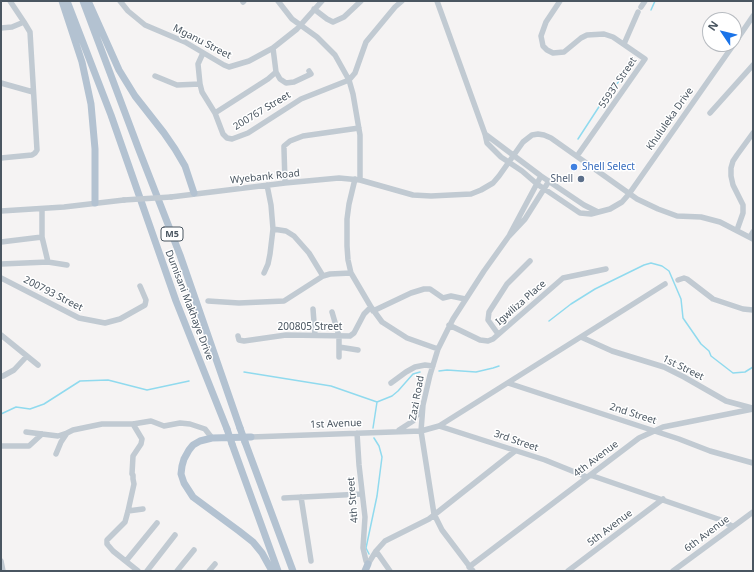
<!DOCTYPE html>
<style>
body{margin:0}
#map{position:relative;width:754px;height:572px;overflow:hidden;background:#f5f3f3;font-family:"Noto Sans",sans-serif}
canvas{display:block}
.frame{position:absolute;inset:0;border:2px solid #4a5661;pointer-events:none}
.north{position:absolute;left:702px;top:12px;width:40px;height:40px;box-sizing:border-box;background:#fff;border:1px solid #b7bbc0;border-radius:50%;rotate:305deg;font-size:11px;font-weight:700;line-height:16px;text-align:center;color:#4a5661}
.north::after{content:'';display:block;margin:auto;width:14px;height:18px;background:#1a73e8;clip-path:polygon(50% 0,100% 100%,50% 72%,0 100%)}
</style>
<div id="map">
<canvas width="754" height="572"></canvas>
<div class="frame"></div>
<div class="north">N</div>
</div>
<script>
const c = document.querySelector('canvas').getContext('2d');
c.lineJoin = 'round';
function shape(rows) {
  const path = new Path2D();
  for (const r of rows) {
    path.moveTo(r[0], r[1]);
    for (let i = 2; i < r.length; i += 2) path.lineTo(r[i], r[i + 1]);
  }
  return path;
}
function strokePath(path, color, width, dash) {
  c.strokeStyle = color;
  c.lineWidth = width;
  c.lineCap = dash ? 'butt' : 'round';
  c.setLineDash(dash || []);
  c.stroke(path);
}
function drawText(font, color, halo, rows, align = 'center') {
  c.font = font + ' "Noto Sans",sans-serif';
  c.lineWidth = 3;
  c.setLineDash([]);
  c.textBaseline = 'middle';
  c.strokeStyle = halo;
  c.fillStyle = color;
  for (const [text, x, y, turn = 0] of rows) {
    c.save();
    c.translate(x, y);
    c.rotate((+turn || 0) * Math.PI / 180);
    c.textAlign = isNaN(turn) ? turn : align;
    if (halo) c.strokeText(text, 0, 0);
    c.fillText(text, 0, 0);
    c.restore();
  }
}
strokePath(shape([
 [651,10,655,1],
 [578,139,606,96,629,70,633,63],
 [549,321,571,304,595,289,644,265,651,263,662,266,669,271,681,299,683,318,701,344,709,351,711,356,733,373,745,372,753,367],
 [439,371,447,370,476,372,493,368,499,366],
 [244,372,331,386,377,402,392,396,398,391,413,374,420,372],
 [1,414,16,407,30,409,44,404,80,381,108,380,147,390,189,381],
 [373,428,377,402],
 [369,554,366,548,377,496,382,457,379,446,374,438]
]), '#90daee', 1.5);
strokePath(shape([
 [120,1,128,11,145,25,185,42,224,65,229,67,249,61,273,48,297,29,322,1],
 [278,1,292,19,317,37,335,55,349,80,353,94,360,135,360,180],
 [437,1,485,134,487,143,501,157,522,171,537,184,580,213,591,214,610,209,622,202,629,194,734,44],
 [560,1,546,22,541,36,543,46,547,50,553,53,564,52,581,38,587,35,604,34,613,37,645,59,577,156],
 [243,2,244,1],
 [641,7,645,1],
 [314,9,327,19,333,22,344,17,361,1],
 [1,28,12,27,24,22],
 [624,44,638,12],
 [734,44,753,16],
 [273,48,276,72,280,79,286,83,294,82,311,74,309,71],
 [203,53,198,64,200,84,202,92,215,113,223,134,227,138,232,139,248,133,301,99,349,80,355,73,366,42,395,7,402,1],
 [155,76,177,85,200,84],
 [1,83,33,92],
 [215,113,268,79,276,72],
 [710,113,753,65],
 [485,134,541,176,584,205,598,212],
 [1,158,32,155,35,153,37,150,30,32,24,22,10,1],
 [355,179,349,204,347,219,347,246,348,260,351,273,371,307,382,322,407,338,438,349],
 [285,183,284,149,284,146,290,141,303,136,359,128],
 [171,197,285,183,339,178,360,180,413,195,431,196,471,194,481,190,493,183,499,176,523,142,532,135,538,134,544,135,551,138,637,199,658,209,677,216,701,217,720,222,753,239],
 [42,209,42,237,48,262],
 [1,211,64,207,124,200],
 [273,229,286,231,294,236,309,253,323,276],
 [737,230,743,213,743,205,733,185,731,176,731,168,733,161,737,155,753,133],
 [510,234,541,176],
 [750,237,753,232],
 [1,242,42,237],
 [1,264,48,262,67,265],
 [264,273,268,264,270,254,273,229,271,205,267,185],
 [1,278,79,318,105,323,120,319,145,305,146,300,140,286],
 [678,280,684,278,687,279,713,299,743,309,753,310],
 [208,301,239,303,284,301,323,276,330,274,351,273],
 [313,309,315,335],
 [373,311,411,293,424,289,430,289,443,298,451,296,465,299],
 [332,312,339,336,339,357],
 [449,325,480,340,488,341,493,339,563,278,606,269],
 [498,334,488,320,489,312,507,284,530,261],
 [1,335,38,365],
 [238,336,239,340,244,341,286,335,350,336,354,333,364,314,371,307],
 [581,337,612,351,664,367,684,377,726,401,752,408],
 [339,347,358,350],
 [3,376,14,370,27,356],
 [391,383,406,372,415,367,425,365,433,366],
 [508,383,679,439,710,451,753,463],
 [133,424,142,439,141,444,133,456,132,474,133,475,133,479,134,484,128,511,125,522,107,540,107,544,113,551,138,571],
 [439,426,545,460,587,477],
 [399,430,413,421,422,407],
 [26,432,58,436,67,433],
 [357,433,359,465,365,517,363,548,366,561,368,564,376,551,385,541,429,519,515,451],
 [251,437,421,431,439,426,665,284],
 [1,446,29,446,42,434],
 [56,454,61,442,67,433,73,430,102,424,133,424,151,421,164,426,180,423,190,424,205,429,212,438],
 [590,475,718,519,732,526],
 [301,497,311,561],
 [284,498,362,494],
 [128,511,143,509],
 [376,551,390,571],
 [1,561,3,571],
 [126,561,157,523],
 [469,567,639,438,663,427,753,409],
 [147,571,175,535],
 [177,571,194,550],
 [209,571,215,564],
 [473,571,442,530,434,514,421,431,423,405,430,375,438,349,453,319,484,271,509,236,525,219,549,181],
 [568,571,663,499],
 [673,571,753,512]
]), '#c1cad2', 5.5);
strokePath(shape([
 [62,1,82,62,91,104,95,149,95,203],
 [67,1,111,115,176,301,227,429],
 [83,1,139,150,180,255,240,428],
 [89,3,119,70,135,96,164,133,175,149,185,166,194,193],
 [251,437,212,438,200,441,193,445,189,450,184,459,182,466,181,474,184,483,193,497,239,531,253,542,262,553,272,571],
 [245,442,293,571],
 [232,444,278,571],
 [365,571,368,564]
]), '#b3c2d1', 7);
strokePath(shape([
 [124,200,171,197]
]), '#c1cad2', 5.5);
strokePath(shape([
 [240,428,245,442],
 [227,429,232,444]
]), '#b3c2d1', 7);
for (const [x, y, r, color] of [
 [574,167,4,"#3f7fe0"],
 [581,179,4,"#5c6f8a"]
]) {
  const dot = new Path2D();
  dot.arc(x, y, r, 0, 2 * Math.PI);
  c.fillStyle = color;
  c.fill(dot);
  strokePath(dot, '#fff', 1.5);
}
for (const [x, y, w] of [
 [172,234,22]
]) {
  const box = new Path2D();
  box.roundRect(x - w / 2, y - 7, w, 14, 3);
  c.fillStyle = '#fff';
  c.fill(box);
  strokePath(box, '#4a5661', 1);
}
drawText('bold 9px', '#4a5661', null, [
 ["M5",172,234]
]);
drawText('10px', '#4a5661', '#fff', [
 ["Mganu Street",202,42,27],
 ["55937 Street",618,83,-56],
 ["200767 Street",262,111,-31],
 ["Khululeka Drive",670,119,-55],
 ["Wyebank Road",265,177,-6],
 ["200793 Street",53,294,27],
 ["Igwiliza Place",521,303,-41],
 ["Dumisani Makhaye Drive",189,305,69],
 ["200805 Street",310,327],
 ["1st Street",683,368,26],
 ["Zazi Road",417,398,-80],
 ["2nd Street",633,414,18],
 ["1st Avenue",336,424,-2],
 ["3rd Street",516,441,19],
 ["4th Avenue",596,459,-37],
 ["4th Street",353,500,-95],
 ["5th Avenue",610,528,-37],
 ["6th Avenue",707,534,-37]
]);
drawText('10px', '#366cbe', '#fff', [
 ["Shell Select",582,167]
], 'left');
drawText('10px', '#4e5e75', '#fff', [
 ["Shell",573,179]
], 'right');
</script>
